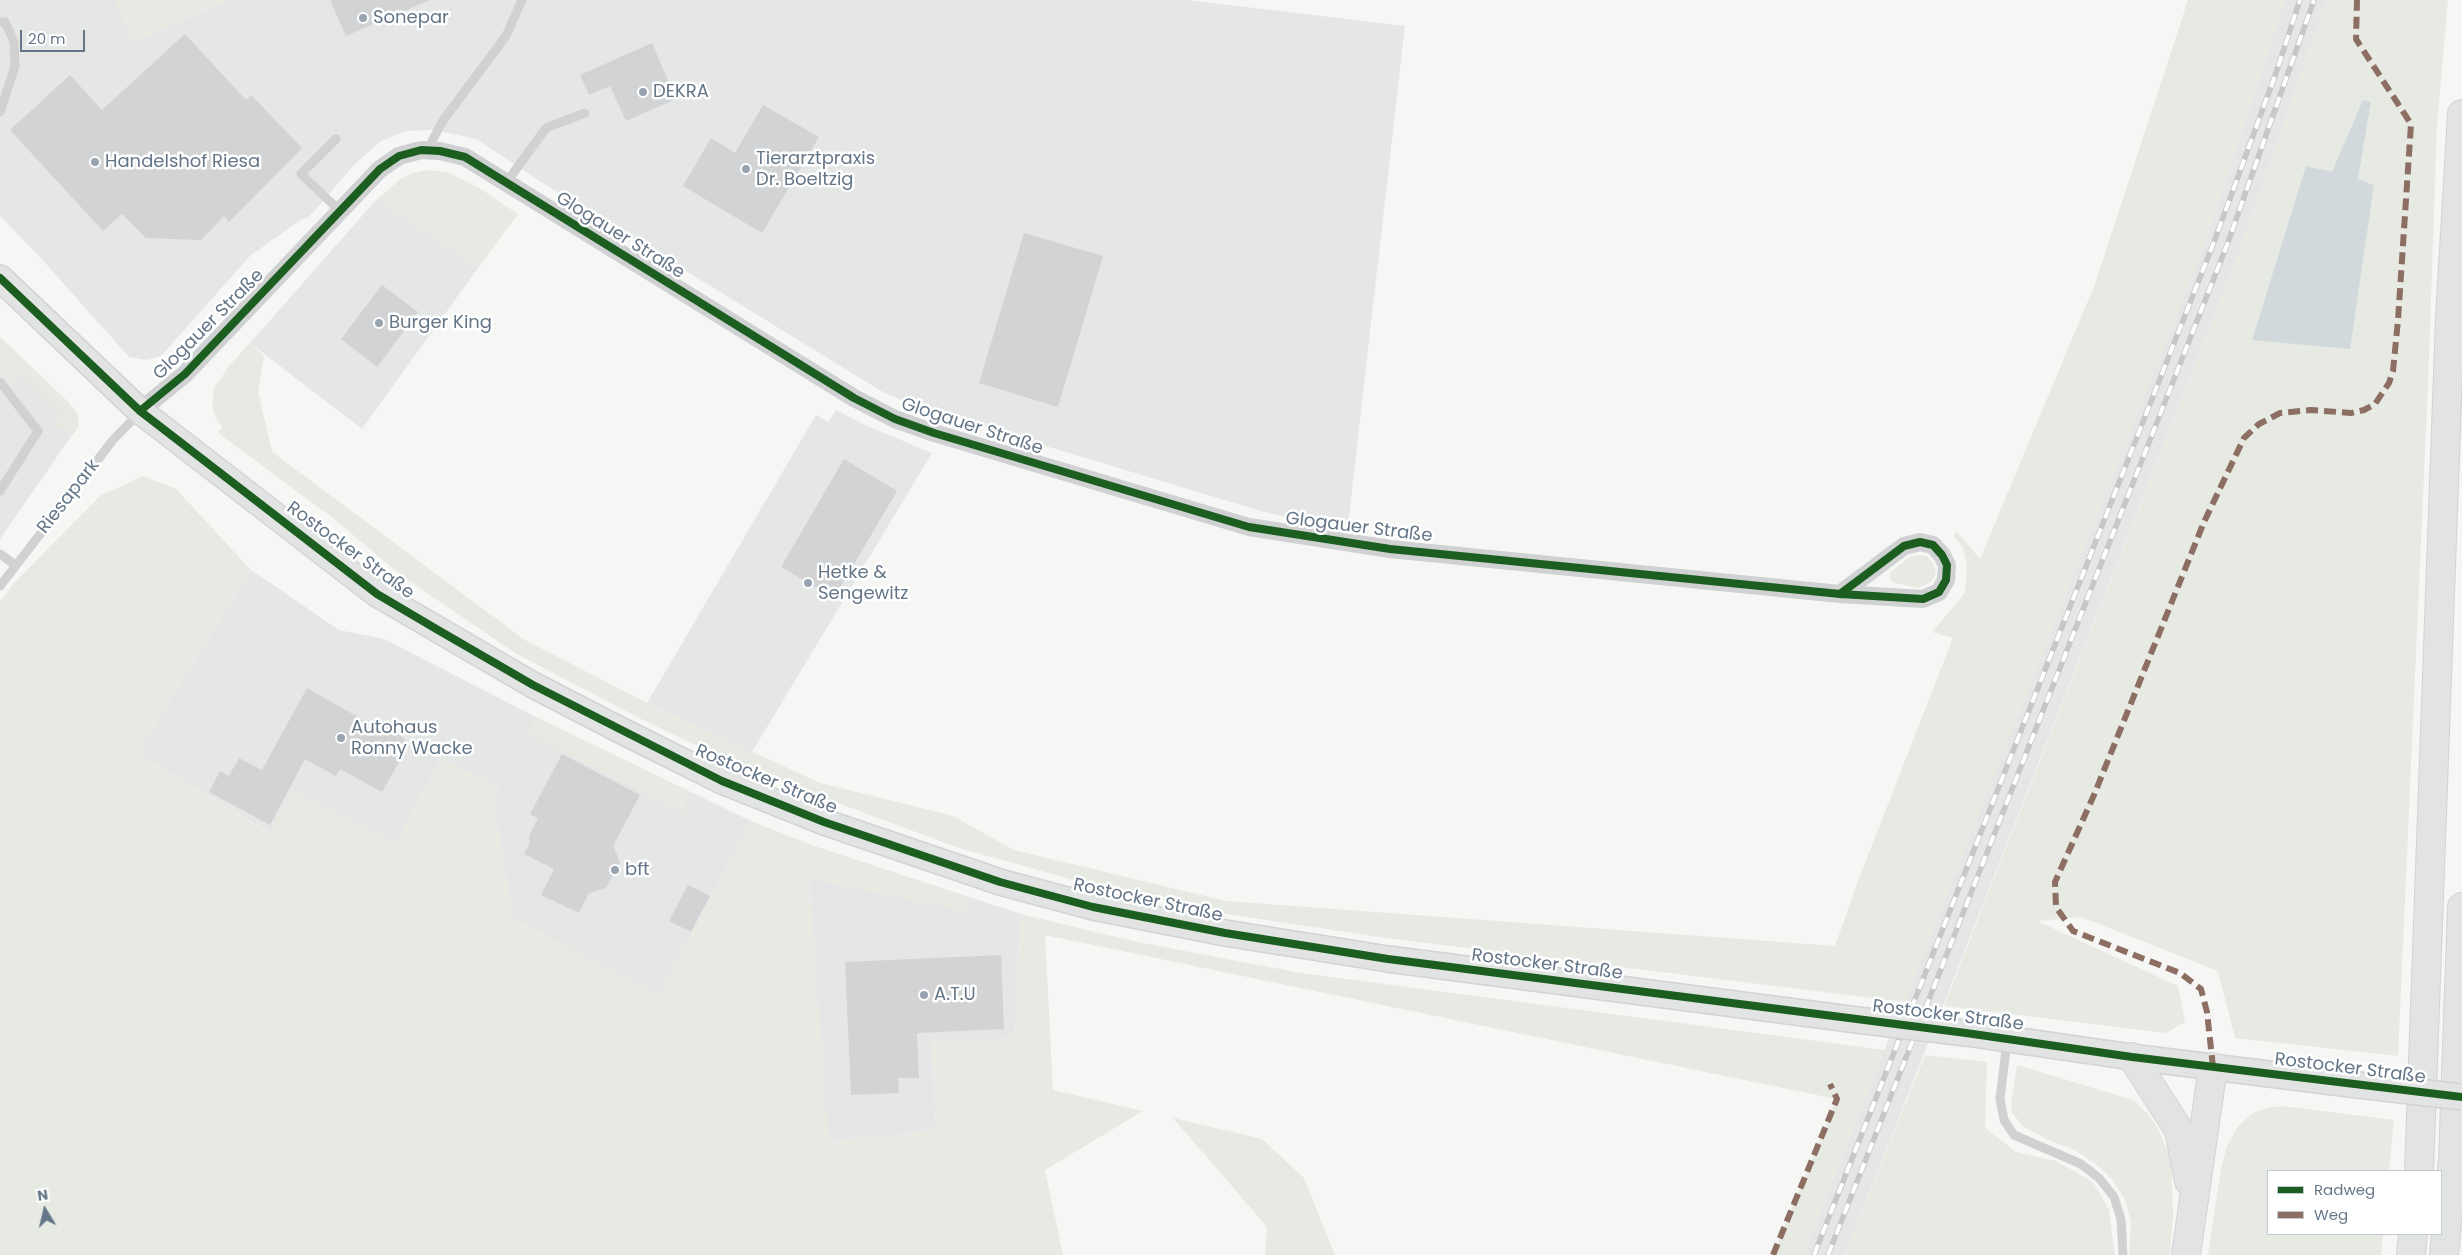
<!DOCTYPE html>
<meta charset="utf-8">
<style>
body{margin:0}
#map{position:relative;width:2462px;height:1255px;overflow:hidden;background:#f6f6f5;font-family:Poppins,sans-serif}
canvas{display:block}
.legend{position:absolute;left:2267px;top:1170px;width:175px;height:65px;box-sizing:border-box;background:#fff;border:1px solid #c1c8cf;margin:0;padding:6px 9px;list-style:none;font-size:15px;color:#647687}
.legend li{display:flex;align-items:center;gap:10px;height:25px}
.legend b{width:25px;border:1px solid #c1c8cf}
.north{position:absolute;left:20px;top:1185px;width:50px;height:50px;-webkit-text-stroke:4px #fff;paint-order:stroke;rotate:351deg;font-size:14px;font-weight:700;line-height:20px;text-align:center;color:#647687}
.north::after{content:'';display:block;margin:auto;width:18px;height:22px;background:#647687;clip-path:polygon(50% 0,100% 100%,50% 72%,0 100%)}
.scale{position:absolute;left:20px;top:30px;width:65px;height:22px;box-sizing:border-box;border:2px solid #647687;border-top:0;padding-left:6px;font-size:15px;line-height:18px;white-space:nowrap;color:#647687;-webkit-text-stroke:4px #fff;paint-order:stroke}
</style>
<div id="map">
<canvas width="2462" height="1255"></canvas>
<ul class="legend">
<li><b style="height:6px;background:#1b5e20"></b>Radweg</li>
<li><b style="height:6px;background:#8d6e63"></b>Weg</li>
</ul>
<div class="north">N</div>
<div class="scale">20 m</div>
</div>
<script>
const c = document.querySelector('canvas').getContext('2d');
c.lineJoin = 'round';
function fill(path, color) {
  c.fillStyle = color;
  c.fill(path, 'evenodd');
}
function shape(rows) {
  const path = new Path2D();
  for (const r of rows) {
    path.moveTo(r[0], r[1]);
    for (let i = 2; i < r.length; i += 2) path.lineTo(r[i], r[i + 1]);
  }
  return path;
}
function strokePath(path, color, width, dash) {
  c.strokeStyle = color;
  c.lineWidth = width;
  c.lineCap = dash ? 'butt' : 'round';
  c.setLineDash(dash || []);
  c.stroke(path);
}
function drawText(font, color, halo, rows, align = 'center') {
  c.font = font + ' Poppins,sans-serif';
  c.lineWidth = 5;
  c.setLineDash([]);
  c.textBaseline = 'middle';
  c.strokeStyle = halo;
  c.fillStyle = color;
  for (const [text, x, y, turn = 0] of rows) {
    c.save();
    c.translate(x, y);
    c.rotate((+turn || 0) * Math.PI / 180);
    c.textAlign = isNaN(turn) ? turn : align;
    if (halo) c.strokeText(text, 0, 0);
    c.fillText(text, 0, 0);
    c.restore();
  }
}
fill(shape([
 [0,0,115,0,133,42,229,0,1188,0,1405,26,1349,516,1346,525,1300,520,1264,512,917,407,881,391,543,183,476,139,435,130,406,131,381,141,355,164,308,218,302,219,250,256,161,356,147,360,129,357,38,255,0,216],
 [2285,0,2327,0,2237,258,1845,1255,1803,1255,2205,243],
 [377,199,478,268,362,429,250,343],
 [0,337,67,401,77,413,79,425,0,539],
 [836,410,867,426,932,453,752,752,647,703,816,415,828,422],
 [251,570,339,630,384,639,536,717,751,821,659,994,513,919,493,800,499,788,441,758,396,843,295,791,270,833,137,753],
 [817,847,1021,914,1015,1037,932,1042,936,1130,828,1142,809,878]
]), '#e5e6e6');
fill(shape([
 [114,0,229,0,133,42],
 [2188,0,2285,0,2205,243,1905,1002,1386,938,1226,914,1092,885,959,848,741,767,639,718,515,653,402,576,333,518,218,433,222,427,215,417,212,405,214,388,229,366,250,343,264,356,258,391,272,452,525,640,647,703,820,783,953,816,1014,850,1226,901,1835,946,1858,881,1953,638,1932,632,1965,593,1967,566,1963,547,1954,537,1956,531,1980,559,2095,284],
 [2327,0,2448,0,2437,125,2428,385,2398,1056,2235,1038,2218,971,2081,917,2037,921,2178,986,2185,1022,2166,1033,1944,1006,2237,258],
 [2371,102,2358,179,2374,185,2252,340,2306,167,2332,173],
 [428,170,447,172,478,187,518,214,478,268,377,199,402,178,412,173],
 [0,337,67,401,77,413,79,425,73,435,54,425,63,414,22,374,10,385,0,372],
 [143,476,176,489,251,570,137,753,269,833,294,790,396,843,441,758,499,788,493,800,513,919,659,993,751,821,817,847,971,898,966,912,809,879,829,1142,936,1130,932,1041,1015,1037,1021,914,1137,942,1301,973,1885,1050,1803,1255,1773,1255,1836,1099,1045,935,1053,1090,1143,1111,1045,1170,1063,1255,0,1255,0,602,13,584,100,496],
 [1918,555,1927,556,1934,565,1936,574,1931,582,1918,588,1892,582,1889,577,1891,572,1909,557],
 [536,717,687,791,684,815,528,733],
 [1925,1055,1987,1062,1985,1128,2016,1152,2056,1161,2093,1182,2109,1210,2115,1255,1845,1255],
 [2017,1065,2133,1100,2146,1112,2157,1127,2171,1158,2173,1212,2170,1255,2129,1255,2131,1222,2125,1199,2112,1179,2096,1164,2075,1150,2046,1139,2023,1126,2012,1113,2011,1104],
 [2282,1106,2394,1120,2389,1171,2268,1171,2268,1234,2383,1234,2381,1255,2208,1255,2221,1169,2227,1146,2238,1126,2253,1113,2268,1108],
 [1173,1118,1262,1139,1304,1178,1335,1255,1265,1255,1267,1227]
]), '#e6eae3');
fill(shape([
 [2363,100,2371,102,2358,179,2374,185,2350,349,2252,340,2306,166,2332,172]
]), '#d1d9dc');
fill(shape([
 [330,0,430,0,346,36],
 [185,34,246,100,251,95,302,148,229,222,224,216,201,240,146,238,122,214,103,231,10,130,70,75,102,110],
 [652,43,676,99,626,121,610,86,589,95,580,75],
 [763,105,819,137,762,233,683,186,711,138,735,153],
 [1024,233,1103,256,1058,407,979,383],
 [382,285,418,312,377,367,341,339],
 [844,459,897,491,834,598,781,567],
 [307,688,365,721,381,724,397,732,409,744,382,792,340,769,336,776,305,759,270,825,209,792,220,771,229,776,239,758,262,770],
 [562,754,640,795,613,846,620,862,606,888,589,893,579,913,541,895,554,869,524,854,530,843,529,836,538,818,530,814],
 [688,885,710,896,691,932,669,921],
 [1001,955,1004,1029,917,1033,919,1078,898,1078,899,1093,851,1095,845,962]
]), '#d2d3d4');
const secondary = shape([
 [0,278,140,411,377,594,533,685,622,731,722,781,824,822,1000,882,1093,907,1225,933,1388,959,1865,1021],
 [1966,1033,2132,1057,2358,1085]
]);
const highway = shape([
 [2132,1057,2179,1130,2189,1181],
 [2419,1171,2450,318,2462,114],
 [2186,1255,2213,1067],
 [2411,1255,2413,1234],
 [2444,1255,2453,1160,2462,907]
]);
strokePath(secondary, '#d1d3d5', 28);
strokePath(highway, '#d2d3d4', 30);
strokePath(shape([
 [0,22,5,22,14,42,15,66,0,112],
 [336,139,301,174,340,211],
 [427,151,442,122,506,36,522,0],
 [506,183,546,128,585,113],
 [0,382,38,431,0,491],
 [0,554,15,565],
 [0,586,113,440,140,412],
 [2007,1041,2000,1099,2004,1120,2014,1135,2081,1164,2099,1178,2114,1197,2121,1219,2123,1255]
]), '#d0d1d2', 9);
strokePath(shape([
 [140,411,185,374,380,169,399,156,421,150,440,151,465,157,854,398,895,419,934,433,1249,527,1390,549,1840,594,1923,599,1939,592,1946,580,1947,565,1942,555,1933,545,1920,542,1904,546,1840,594]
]), '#d0d1d2', 18);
strokePath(secondary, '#e2e3e3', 25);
strokePath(highway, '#e2e3e3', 28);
const rail = shape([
 [1814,1255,2214,242,2276,73,2300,0],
 [1828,1255,2227,245,2314,0]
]);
strokePath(rail, '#c6c7c8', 5.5);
strokePath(rail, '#fff', 4, [11]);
const secondaryBridge = shape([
 [1865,1021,1966,1033],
 [2358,1085,2462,1097]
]);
strokePath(secondaryBridge, '#d1d3d5', 28, []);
strokePath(secondaryBridge, '#e2e3e3', 25);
strokePath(shape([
 [2213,1067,2207,1012,2201,989,2180,973,2073,931,2056,907,2055,882,2094,795,2204,522,2244,438,2259,424,2280,413,2311,410,2351,413,2364,410,2375,404,2389,383,2393,371,2398,320,2411,124,2356,39,2357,0],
 [1773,1255,1837,1099,1830,1084]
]), '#8d6e63', 6, [12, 6]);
strokePath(shape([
 [0,278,140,411,377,594,438,630,533,685,722,781,824,822,1000,882,1093,907,1225,933,1388,959,1966,1033,2132,1057,2462,1097],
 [140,411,185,374,380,169,399,156,421,150,440,151,465,157,854,398,895,419,934,433,1249,527,1390,549,1840,594,1923,599,1939,592,1946,580,1947,565,1942,555,1933,545,1920,542,1904,546,1840,594]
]), '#1b5e20', 8);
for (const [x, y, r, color] of [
 [363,18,5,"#97a3ae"],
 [643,92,5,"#97a3ae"],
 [95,162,5,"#97a3ae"],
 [746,169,5,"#97a3ae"],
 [379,323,5,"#97a3ae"],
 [808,583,5,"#97a3ae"],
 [341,738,5,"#97a3ae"],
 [615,870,5,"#97a3ae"],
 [924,995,5,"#97a3ae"]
]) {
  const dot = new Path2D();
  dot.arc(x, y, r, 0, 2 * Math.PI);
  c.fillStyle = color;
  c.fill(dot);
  strokePath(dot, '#fff', 2);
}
drawText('18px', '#647687', '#fff', [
 ["Sonepar",373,18],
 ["DEKRA",653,92],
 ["Tierarztpraxis",756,159],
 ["Dr. Boeltzig",756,180],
 ["Handelshof Riesa",105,162],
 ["Burger King",389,323],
 ["Hetke &",818,573],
 ["Sengewitz",818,594],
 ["Autohaus",351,728],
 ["Ronny Wacke",351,749],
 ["bft",625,870],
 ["A.T.U",934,995]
], 'left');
drawText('18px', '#647687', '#fff', [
 ["Glogauer Straße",620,236,32],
 ["Glogauer Straße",209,325,-45],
 ["Glogauer Straße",972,427,18],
 ["Riesapark",69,497,-52],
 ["Glogauer Straße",1359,528,7],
 ["Rostocker Straße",350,551,36],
 ["Rostocker Straße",766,780,23],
 ["Rostocker Straße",1148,901,12],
 ["Rostocker Straße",1547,965,7],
 ["Rostocker Straße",1948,1016,7],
 ["Rostocker Straße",2350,1069,7]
]);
</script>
